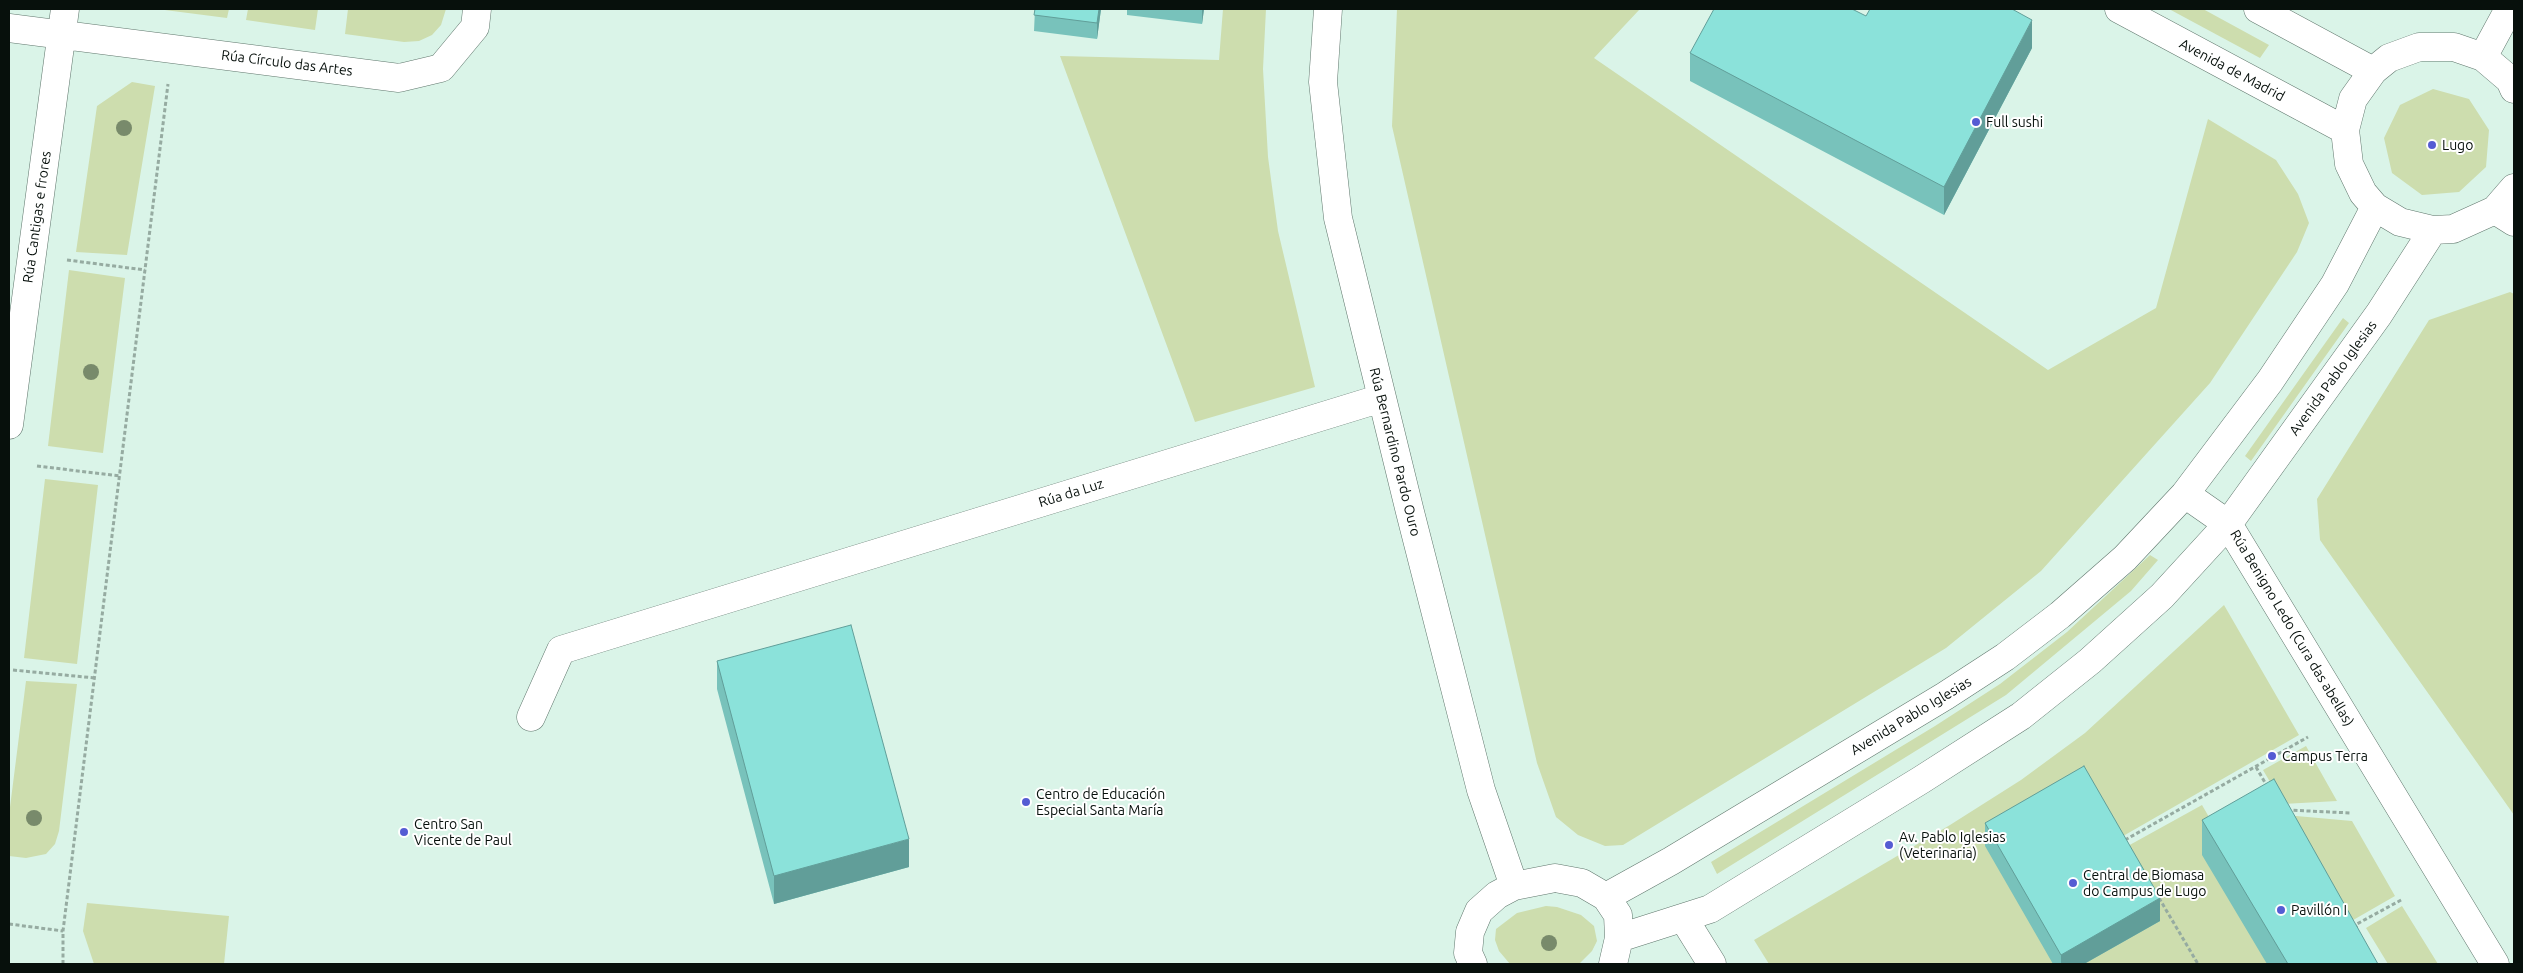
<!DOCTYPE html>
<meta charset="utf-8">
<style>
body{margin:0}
#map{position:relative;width:2523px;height:973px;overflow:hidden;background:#daf4e8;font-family:Ubuntu,sans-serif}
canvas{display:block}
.frame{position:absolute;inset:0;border:10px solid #07100c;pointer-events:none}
</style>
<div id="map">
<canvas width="2523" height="973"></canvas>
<div class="frame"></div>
</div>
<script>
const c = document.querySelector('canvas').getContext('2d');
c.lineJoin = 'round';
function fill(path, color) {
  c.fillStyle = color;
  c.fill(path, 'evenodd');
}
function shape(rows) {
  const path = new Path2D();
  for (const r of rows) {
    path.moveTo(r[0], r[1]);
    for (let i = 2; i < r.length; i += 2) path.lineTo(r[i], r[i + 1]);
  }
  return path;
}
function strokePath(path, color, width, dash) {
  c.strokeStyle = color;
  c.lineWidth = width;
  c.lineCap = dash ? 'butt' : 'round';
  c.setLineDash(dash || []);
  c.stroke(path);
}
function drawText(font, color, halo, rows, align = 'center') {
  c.font = font + ' Ubuntu,sans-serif';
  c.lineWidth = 4;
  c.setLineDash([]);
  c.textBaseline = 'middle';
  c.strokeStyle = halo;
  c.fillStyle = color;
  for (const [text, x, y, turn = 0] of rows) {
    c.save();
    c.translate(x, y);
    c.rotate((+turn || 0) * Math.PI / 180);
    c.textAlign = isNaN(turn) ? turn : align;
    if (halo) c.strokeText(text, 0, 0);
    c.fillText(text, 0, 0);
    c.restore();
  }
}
fill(shape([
 [157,9,229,9,227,18],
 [248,9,318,9,315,30,246,20],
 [348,9,446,9,441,25,432,35,419,41,404,42,345,34],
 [1223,9,1266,9,1263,69,1268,157,1278,231,1315,387,1195,422,1060,56,1219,60],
 [1397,9,1640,9,1594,58,2048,370,2156,308,2208,119,2276,160,2298,194,2309,223,2297,252,2210,383,2041,571,1946,648,1623,845,1605,846,1578,835,1556,817,1537,763,1392,126],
 [2169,9,2203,9,2269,45,2260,58],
 [132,82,155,86,127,255,76,252,97,106],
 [2433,89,2469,99,2489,130,2486,167,2459,192,2422,195,2392,173,2384,138,2400,105],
 [69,270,125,278,103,453,48,446],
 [2510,292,2514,294,2514,815,2320,540,2317,499,2429,320],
 [2343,318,2349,323,2251,461,2245,456],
 [45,479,98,485,77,664,24,658],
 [2150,555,2158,560,2131,591,2006,695,1717,874,1711,862,1935,726,2000,684,2067,632],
 [2224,605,2299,735,2111,843,2117,852,2202,805,2224,843,2267,964,1769,964,1754,940,1950,825,2021,780,2085,733],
 [26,681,77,684,59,831,55,844,46,854,26,858,9,856,9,815],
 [2306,746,2337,801,2283,804,2263,770],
 [2274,814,2352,821,2395,896,2348,923],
 [87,903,229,916,224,964,94,964,83,931],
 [1546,906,1557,907,1581,915,1594,926,1597,941,1592,951,1579,964,1510,964,1499,951,1495,940,1496,929,1517,913],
 [2402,906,2438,964,2388,964,2366,928]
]), '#cdddae');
const minor = shape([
 [1328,9,1323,82,1338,218,1410,512,1481,790,1514,886],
 [2119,9,2345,130],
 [2258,9,2373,71],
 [9,28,399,78,441,68,475,27,477,9],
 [2483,57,2509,9],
 [2514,89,2510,80,2483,57,2454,47,2419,47,2389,58,2373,71,2353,99,2345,130,2349,164,2363,193,2375,207,2400,222,2433,230,2453,229,2495,210,2514,188],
 [2495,210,2514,222],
 [9,425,65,9],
 [2185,494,2228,524,2495,964],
 [531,717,561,650,1382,398],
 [1606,897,1671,861,1945,696,2005,657,2060,615,2125,558,2185,494,2270,381,2335,284,2375,207],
 [1684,919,1712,964],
 [1619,938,1710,909,1921,780,2021,716,2090,661,2162,596,2228,524,2379,314,2433,230],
 [1473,964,1468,953,1470,932,1479,911,1497,895,1514,886,1555,878,1582,883,1606,897,1618,915,1619,938,1613,964]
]);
strokePath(minor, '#60776d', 29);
strokePath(shape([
 [67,260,145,270],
 [37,466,120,476],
 [13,670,95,678],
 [2256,767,2267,786],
 [2287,810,2351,813],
 [2125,840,2308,737],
 [2159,898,2198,964],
 [9,924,63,931],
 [2357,928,2355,925,2403,899],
 [63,964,63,931,168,84]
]), '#96aba1', 3, [4, 2.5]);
strokePath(minor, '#fff', 28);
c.fillStyle = '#788a6b';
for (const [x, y] of [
 [124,128],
 [91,372],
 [34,818],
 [1549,943]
]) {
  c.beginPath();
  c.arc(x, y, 8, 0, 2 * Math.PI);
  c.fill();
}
fill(shape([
 [1035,9,1101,9,1097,39,1034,31],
 [1127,9,1204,9,1202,24,1127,15],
 [1866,16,2032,48,1944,215,1690,81,1690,53],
 [717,661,909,867,774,904,717,689],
 [2202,820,2378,964,2267,964,2202,855],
 [1985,823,2160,921,2084,964,2053,964,1985,846]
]), '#78c2bb');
fill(shape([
 [1099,9,1101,9,1097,39,1097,23],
 [1202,9,1204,9,1202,24],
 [2032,20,2032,48,1944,215,1944,187],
 [909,839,909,867,774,904,774,876],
 [2160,898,2160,921,2084,964,2061,964,2061,955]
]), '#619e99');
const building = shape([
 [1035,9,1099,9,1097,23,1034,15,1035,9],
 [1714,9,1852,9,1866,16,1870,9,2012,9,2032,20,1944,187,1690,53,1714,9],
 [851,625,909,839,774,876,717,661,851,625],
 [2084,766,2160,898,2061,955,1985,823,2084,766],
 [2274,779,2378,964,2288,964,2202,820,2274,779]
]);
fill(building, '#8be2da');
strokePath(building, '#619e99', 1);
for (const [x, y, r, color] of [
 [1976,122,5,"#555cd3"],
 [2432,145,5,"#555cd3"],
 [2272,756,5,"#555cd3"],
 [1026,802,5,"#555cd3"],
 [404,832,5,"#555cd3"],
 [1889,845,5,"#555cd3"],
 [2073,883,5,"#555cd3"],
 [2281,910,5,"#555cd3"]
]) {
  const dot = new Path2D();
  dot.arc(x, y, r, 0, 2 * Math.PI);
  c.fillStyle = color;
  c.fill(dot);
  strokePath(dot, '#fff', 2);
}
drawText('14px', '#07100c', '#fff', [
 ["Rúa Círculo das Artes",287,63,7],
 ["Avenida de Madrid",2232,70,28],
 ["Rúa Cantigas e frores",37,217,-82],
 ["Avenida Pablo Iglesias",2333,378,-54],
 ["Rúa Bernardino Pardo Ouro",1395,452,76],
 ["Rúa da Luz",1071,493,-17],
 ["Rúa Benigno Ledo (Cura das abellas)",2292,628,59],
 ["Avenida Pablo Iglesias",1911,716,-31]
]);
drawText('14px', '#07100c', '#fff', [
 ["Full sushi",1986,122],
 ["Lugo",2442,145],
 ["Campus Terra",2282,756],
 ["Centro de Educación",1036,794],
 ["Especial Santa María",1036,810],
 ["Centro San",414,824],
 ["Vicente de Paul",414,840],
 ["Av. Pablo Iglesias",1899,837],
 ["(Veterinaria)",1899,853],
 ["Central de Biomasa",2083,875],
 ["do Campus de Lugo",2083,891],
 ["Pavillón I",2291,910]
], 'left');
</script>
